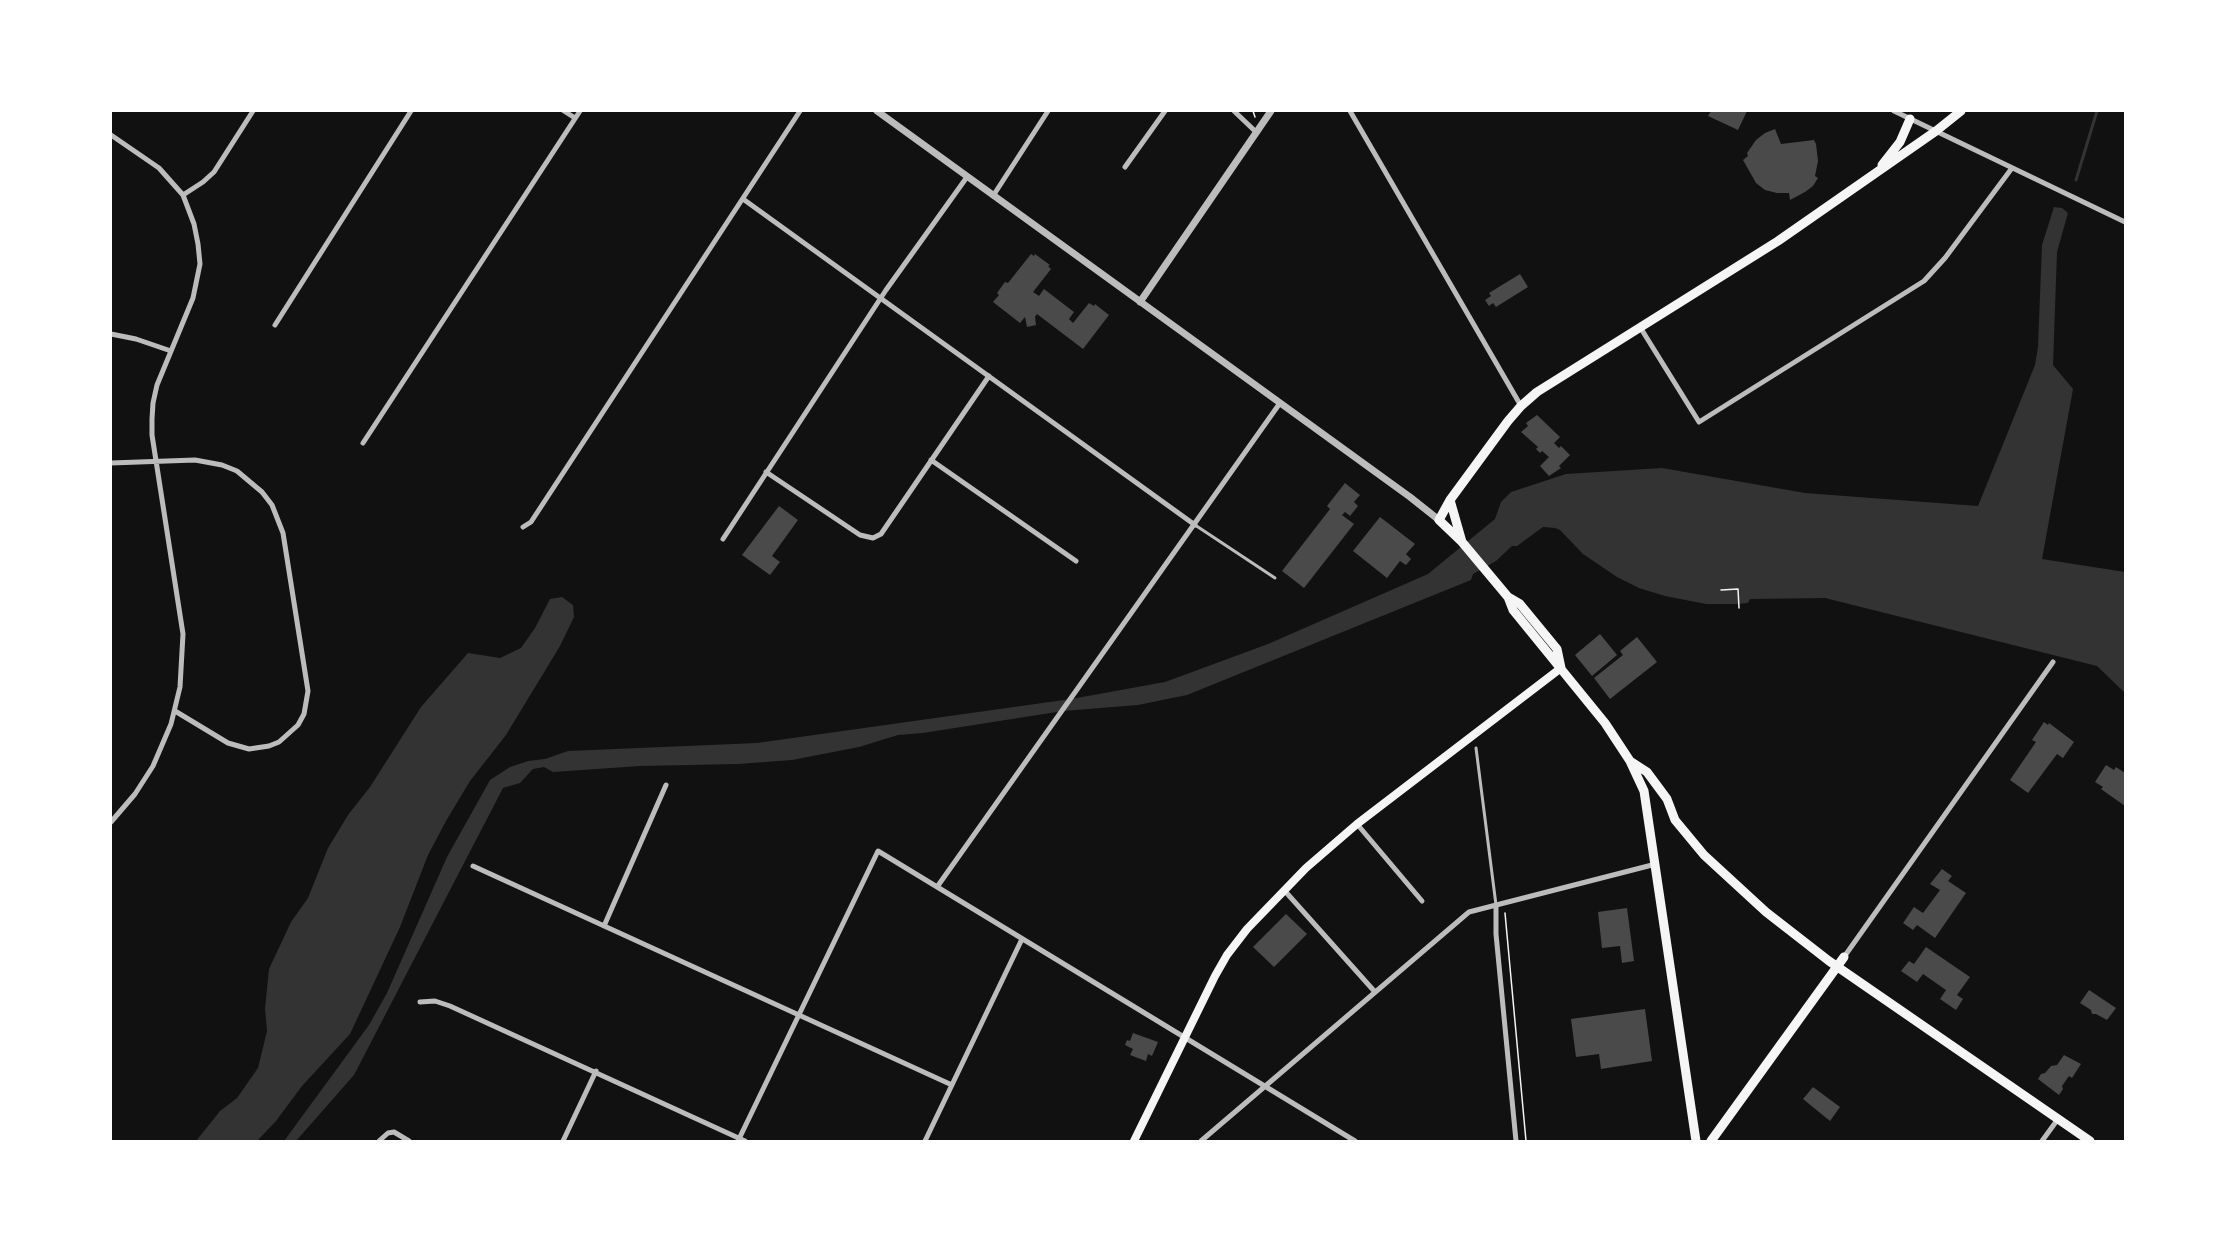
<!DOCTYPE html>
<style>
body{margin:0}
#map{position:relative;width:2236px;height:1252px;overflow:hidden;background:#111;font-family:Karla,sans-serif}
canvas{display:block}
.frame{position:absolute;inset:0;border:112px solid #fff;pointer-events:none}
</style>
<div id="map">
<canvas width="2236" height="1252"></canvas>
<div class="frame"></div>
</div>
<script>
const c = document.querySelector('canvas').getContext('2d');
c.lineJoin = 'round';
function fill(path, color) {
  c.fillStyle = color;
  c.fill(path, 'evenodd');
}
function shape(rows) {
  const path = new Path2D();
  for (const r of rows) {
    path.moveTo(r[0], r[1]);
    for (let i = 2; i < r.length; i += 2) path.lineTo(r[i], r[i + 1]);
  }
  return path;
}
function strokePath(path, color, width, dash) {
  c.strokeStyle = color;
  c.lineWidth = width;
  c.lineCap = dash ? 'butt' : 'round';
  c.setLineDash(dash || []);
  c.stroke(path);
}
fill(shape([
 [2054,207,2062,208,2068,213,2057,252,2053,365,2073,389,2042,559,2125,572,2125,693,2097,666,1825,598,1750,599,1748,603,1736,604,1706,604,1665,596,1639,588,1617,577,1583,554,1560,530,1555,528,1543,527,1517,546,1512,546,1496,561,1473,574,1471,580,1187,695,1138,705,1063,711,923,733,898,735,859,747,792,760,738,764,640,766,553,772,544,767,533,769,520,783,503,788,354,1075,296,1141,284,1141,369,1025,387,993,447,857,490,780,510,767,528,761,545,759,568,751,757,743,1071,699,1165,682,1268,644,1428,574,1495,519,1501,502,1511,492,1566,474,1662,468,1805,493,1978,506,2035,365,2038,347,2042,245],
 [562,597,573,605,574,617,560,646,506,735,470,781,446,821,428,855,400,927,350,1034,302,1086,276,1121,257,1141,196,1141,220,1111,237,1098,258,1068,267,1031,265,1009,269,969,291,922,308,898,328,848,348,815,370,787,421,707,468,653,500,658,521,648,535,628,550,599]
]), '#333');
strokePath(shape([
 [2076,180,2097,111]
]), '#333', 3);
fill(shape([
 [1711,111,1747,111,1738,130,1708,116],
 [1775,129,1781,144,1814,140,1816,144,1818,161,1815,176,1818,178,1813,186,1805,192,1790,200,1789,193,1777,193,1765,190,1756,183,1743,160,1748,156,1747,153,1756,140,1765,133],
 [1031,254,1034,256,1035,254,1050,265,1048,266,1051,269,1033,292,1039,296,1044,289,1074,312,1069,319,1073,323,1089,303,1094,306,1095,304,1109,315,1083,349,1037,314,1035,317,1036,325,1027,327,1025,317,1020,323,993,302,999,295,997,293,1005,282,1008,283],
 [1520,274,1528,287,1496,307,1493,303,1489,306,1485,300,1491,296,1489,293],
 [1537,415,1560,437,1554,443,1559,448,1561,446,1570,455,1559,466,1561,468,1549,476,1540,466,1549,457,1542,451,1540,453,1536,449,1538,447,1521,432,1528,426,1526,423],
 [1345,483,1360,495,1354,502,1358,506,1350,516,1345,512,1342,515,1354,524,1304,588,1282,571,1330,509,1327,506],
 [779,506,798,520,772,556,780,562,770,575,742,555],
 [1380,517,1415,544,1406,554,1411,559,1406,565,1400,561,1387,578,1353,551],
 [1600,634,1617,655,1592,676,1575,655],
 [1637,637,1657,662,1610,699,1594,678,1623,655,1620,651],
 [2044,722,2048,725,2049,723,2074,742,2063,758,2057,754,2028,793,2010,780,2036,742,2032,740],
 [2106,765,2114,770,2116,767,2125,773,2125,806,2101,789,2103,787,2095,782],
 [1942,869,1952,876,1948,881,1966,893,1935,938,1917,925,1913,930,1903,923,1914,907,1923,913,1940,890,1930,884],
 [1627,908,1634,961,1622,963,1620,946,1602,948,1598,912],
 [1286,914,1307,934,1274,967,1253,947],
 [1926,947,1970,977,1957,995,1963,999,1956,1010,1940,999,1946,990,1923,974,1917,982,1901,971,1909,961,1914,964],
 [2089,990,2116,1008,2107,1020,2096,1014,2092,1014,2091,1010,2080,1003],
 [1645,1009,1652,1061,1601,1069,1599,1054,1576,1057,1571,1019],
 [1133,1033,1158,1042,1152,1056,1148,1054,1146,1061,1130,1055,1133,1049,1125,1045,1127,1040,1130,1041],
 [2064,1055,2081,1064,2072,1078,2069,1076,2062,1086,2063,1089,2059,1095,2038,1079,2041,1074,2045,1073,2051,1066,2057,1065],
 [1813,1087,1840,1107,1830,1121,1803,1099]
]), '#4a4a4a');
strokePath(shape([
 [1253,111,1255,117],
 [1721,590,1738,589,1739,608],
 [1505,913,1526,1141]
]), '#f5f5f5', 1.5);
strokePath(shape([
 [1195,525,1275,578],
 [1476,748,1496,905]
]), '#bcbcbc', 3);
strokePath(shape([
 [564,111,575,118],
 [1234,111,1256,132],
 [1350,111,1521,406],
 [1894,111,2125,222],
 [111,135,159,168,183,195,194,224,198,244,200,264,193,298,157,385,153,403,152,419,152,435,183,634,180,687,171,724,153,766,135,794,111,822],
 [1125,167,1165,111],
 [183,195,203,182,214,172,253,111],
 [993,196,1048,111],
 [743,199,1195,525],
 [275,325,411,111],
 [1640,327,1699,422,1924,281,1945,258,2012,168],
 [111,334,136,339,171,351],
 [363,443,580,111],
 [931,460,1076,561],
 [111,463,195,460,222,465,237,471,262,492,272,505,283,533,308,691,304,714,298,725,279,742,269,746,249,749,228,743,175,711],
 [766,472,860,535,873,538,881,534,989,376],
 [523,527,531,522,800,111],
 [723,539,886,290,967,177],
 [1357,824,1422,901],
 [473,866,952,1085],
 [937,887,1280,403],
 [1284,890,1375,992],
 [1496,905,1496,934,1516,1141],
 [604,926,666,785],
 [1844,957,2053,662],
 [420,1002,435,1001,450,1006,745,1141],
 [379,1141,388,1133,394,1132,409,1141],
 [563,1141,596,1071],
 [738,1141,878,851,1355,1141],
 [925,1141,1022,939],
 [1201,1141,1469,912,1656,864],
 [2042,1141,2058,1119]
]), '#bcbcbc', 5);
strokePath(shape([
 [877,111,1410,497,1439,520],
 [1140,302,1271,111]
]), '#bcbcbc', 7);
strokePath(shape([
 [1134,1141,1215,976,1227,955,1247,929,1306,868,1357,824,1561,668]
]), '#f5f5f5', 8);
strokePath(shape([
 [1882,165,1900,142,1910,119],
 [1450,500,1462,542],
 [1508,597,1513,610,1605,723,1630,761,1644,791,1696,1141],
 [1561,668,1557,649,1520,604,1508,597,1462,542,1439,520,1450,500,1508,421,1521,406,1537,392,1778,241,1936,131,1961,111],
 [1630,761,1647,772,1667,799,1675,820,1704,855,1766,912,1829,961,2090,1141],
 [1711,1141,1844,957]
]), '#f5f5f5', 9);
</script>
